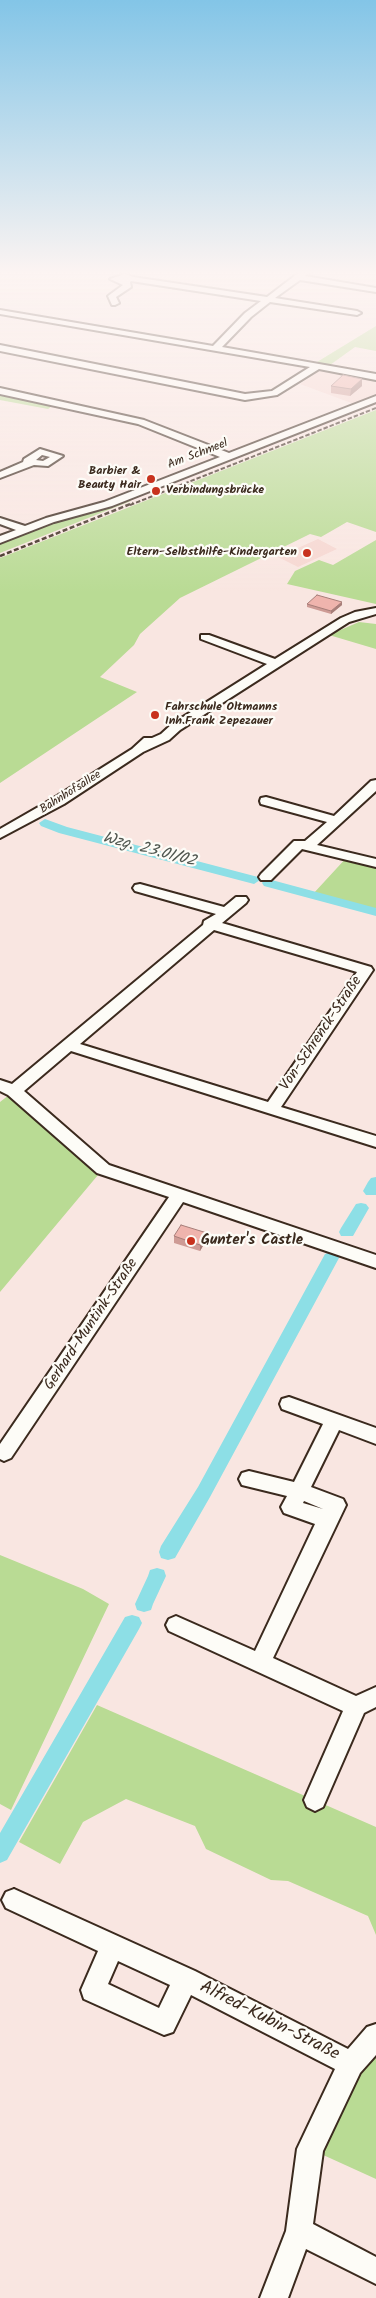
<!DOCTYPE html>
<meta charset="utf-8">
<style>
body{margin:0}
canvas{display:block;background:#f9e6e1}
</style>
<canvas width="376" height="2298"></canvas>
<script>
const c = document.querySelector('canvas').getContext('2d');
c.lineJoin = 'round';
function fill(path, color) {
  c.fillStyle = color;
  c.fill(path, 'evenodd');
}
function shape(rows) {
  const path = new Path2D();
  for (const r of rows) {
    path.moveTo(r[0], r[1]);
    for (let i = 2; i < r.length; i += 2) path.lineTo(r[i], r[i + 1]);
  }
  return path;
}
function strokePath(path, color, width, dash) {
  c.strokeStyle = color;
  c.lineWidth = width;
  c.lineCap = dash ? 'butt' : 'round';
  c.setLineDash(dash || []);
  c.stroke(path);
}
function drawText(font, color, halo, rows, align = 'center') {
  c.font = font + ' Kalam,sans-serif';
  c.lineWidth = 4.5;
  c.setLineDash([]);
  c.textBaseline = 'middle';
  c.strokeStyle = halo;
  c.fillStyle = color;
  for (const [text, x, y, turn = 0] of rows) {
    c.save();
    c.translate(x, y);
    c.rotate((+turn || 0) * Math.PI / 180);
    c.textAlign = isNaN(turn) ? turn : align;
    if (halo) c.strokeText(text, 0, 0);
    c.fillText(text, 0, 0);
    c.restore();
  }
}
fill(shape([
 [322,369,376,379,376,395,354,404,300,384],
 [318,539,337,549,298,567,278,557]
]), '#f6d7d1');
fill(shape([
 [376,326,376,351,355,347,330,365,317,362],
 [0,393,55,404,48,409,0,400],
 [376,410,376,532,347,522,321,537,310,534,180,598,140,634,134,645,100,677,137,692,0,783,0,558],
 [125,499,131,501,0,553,0,544,57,521],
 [376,540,376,604,287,584,295,571,319,560,333,565],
 [359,622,376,624,376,649,329,635],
 [348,856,376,864,376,912,313,894],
 [14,1091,103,1169,0,1292,0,1102],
 [0,1555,83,1589,109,1604,11,1810,0,1804],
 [97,1705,376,1827,376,1935,368,1916,288,1881,271,1880,206,1849,195,1826,126,1799,83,1822,60,1864,19,1842],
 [376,2036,376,2179,310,2149]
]), '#b9db94');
fill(shape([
 [45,819,67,827,258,877,260,880,254,884,59,833,41,826,39,823,45,819],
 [268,879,376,908,376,916,264,886,262,883,264,880,268,879],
 [376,1177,376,1195,366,1195,363,1191,368,1182,371,1178,376,1177],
 [361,1203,366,1204,369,1208,353,1236,341,1236,339,1232,341,1228,356,1204,361,1203],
 [331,1252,337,1254,339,1258,210,1497,175,1558,168,1560,161,1558,159,1552,161,1546,198,1487,325,1254,331,1252],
 [157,1568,164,1570,166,1576,153,1604,151,1610,144,1612,137,1610,135,1604,148,1576,150,1570,157,1568],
 [132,1615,139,1617,142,1623,139,1629,7,1860,0,1863,0,1833,125,1617,132,1615]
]), '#8ddfe6');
const street = shape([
 [301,271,310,271,305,276,376,288,376,292,300,280,275,298,357,311,361,313,357,315,270,302,251,317,222,347,376,374,376,380,319,369,277,395,245,400,0,351,0,345,245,394,272,391,310,367,0,314,0,310,213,346,245,313,261,301,131,281,130,282,131,287,116,297,119,303,115,305,112,305,108,296,123,285,110,279,125,274,133,277,267,297,301,271],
 [0,388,144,420,229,453,376,396,376,402,112,506,54,522,0,543,0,536,16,530,0,524,0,518,25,526,46,518,104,502,220,457,138,424,0,394,0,388],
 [40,449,63,456,48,466,34,465,0,478,0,472,23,462,24,459,40,449],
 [42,455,50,457,43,461,36,460,42,455],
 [376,608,376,614,349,622,180,730,169,740,143,752,64,804,0,838,0,829,54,798,132,749,144,738,152,738,161,734,172,724,267,664,201,639,201,635,209,635,275,659,341,618,355,612,376,608],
 [376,780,376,791,317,845,376,859,376,867,302,849,271,880,261,880,259,877,261,874,294,841,305,841,327,822,261,804,260,801,261,798,266,797,334,816,371,781,376,780],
 [140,884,224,907,236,897,246,897,248,900,246,903,222,923,371,967,373,970,281,1107,376,1136,376,1147,71,1051,24,1091,109,1165,376,1255,376,1268,183,1202,11,1458,4,1461,0,1459,0,1444,169,1197,97,1173,8,1095,0,1091,0,1080,12,1084,203,925,204,921,216,914,135,891,133,888,135,885,140,884],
 [214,930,357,972,268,1102,80,1044,214,930],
 [289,1397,376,1428,376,1444,339,1430,311,1487,343,1499,346,1505,273,1658,356,1696,376,1687,376,1707,364,1713,323,1807,315,1811,307,1807,304,1800,343,1711,169,1631,166,1625,169,1619,176,1616,255,1651,315,1524,284,1513,281,1507,287,1496,242,1485,239,1479,242,1473,249,1471,294,1482,323,1424,282,1409,280,1404,282,1399,289,1397],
 [304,1501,323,1509,303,1503,304,1501],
 [14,1889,195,1971,348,2049,367,2027,376,2024,376,2055,360,2073,323,2151,313,2224,376,2257,376,2284,306,2249,288,2298,260,2298,286,2231,297,2149,335,2069,191,1995,173,2032,164,2035,84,1999,81,1990,98,1951,6,1908,2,1900,6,1892,14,1889],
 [118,1961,170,1985,159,2008,108,1984,118,1961]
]);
strokePath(street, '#3b2a1e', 4);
fill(street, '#fdfcf7');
strokePath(shape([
 [130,505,376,408]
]), '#3b2a1e', 2, [4.5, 2]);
strokePath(shape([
 [0,556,133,503]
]), '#3b2a1e', 2.5, [5, 2.5]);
fill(shape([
 [362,379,362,386,350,396,331,393,331,386],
 [342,602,342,605,331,614,307,607,307,604],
 [174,1236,207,1239,200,1251,174,1243]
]), '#ce9b95');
fill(shape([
 [362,379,362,386,350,396,351,389],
 [342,602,342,605,331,614,331,611],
 [207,1233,207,1239,200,1251,200,1245]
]), '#a77e79');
const building = shape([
 [343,375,362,379,351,389,331,386,343,375],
 [317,595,342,602,331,611,307,604,317,595],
 [181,1225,207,1233,200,1245,174,1236,181,1225]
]);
fill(building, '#efb4ad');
strokePath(building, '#a77e79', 1);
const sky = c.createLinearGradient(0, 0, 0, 593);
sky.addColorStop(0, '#83c5e7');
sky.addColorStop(0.46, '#fcf4f2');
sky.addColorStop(1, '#fcf4f200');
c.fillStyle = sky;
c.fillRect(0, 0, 376, 593);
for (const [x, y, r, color] of [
 [151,479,5,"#c8321e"],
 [156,491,5,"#c8321e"],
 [307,553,5,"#c8321e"],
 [155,715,5,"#c8321e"],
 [191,1241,5,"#c8321e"]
]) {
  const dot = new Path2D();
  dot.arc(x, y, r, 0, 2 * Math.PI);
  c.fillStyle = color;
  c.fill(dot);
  strokePath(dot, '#fdfcf7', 2);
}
drawText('12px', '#3b2a1e', '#fdfcf7', [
 ["Am Schmeel",198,455,-21],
 ["Bahnhofsallee",71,793,-32]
]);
drawText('bold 12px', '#3b2a1e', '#fdfcf7', [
 ["Barbier &",141,472],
 ["Beauty Hair",141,486],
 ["Verbindungsbrücke",166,491,"left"],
 ["Eltern-Selbsthilfe-Kindergarten",297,553],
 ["Fahrschule Oltmanns",165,708,"left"],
 ["Inh.Frank Zepezauer",165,722,"left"]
], 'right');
drawText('15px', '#3b2a1e', '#fdfcf7', [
 ["Von-Schrenck-Straße",322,1034,-56],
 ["Gerhard-Muntink-Straße",92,1325,-56]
]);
drawText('bold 15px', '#3b2a1e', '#fdfcf7', [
 ["Gunter's Castle",201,1241]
], 'left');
drawText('italic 16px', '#505750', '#fdfcf7', [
 ["Wzg. 23.01/02",149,851,15]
]);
drawText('18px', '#3b2a1e', '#fdfcf7', [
 ["Alfred-Kubin-Straße",269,2022,27]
]);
</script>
